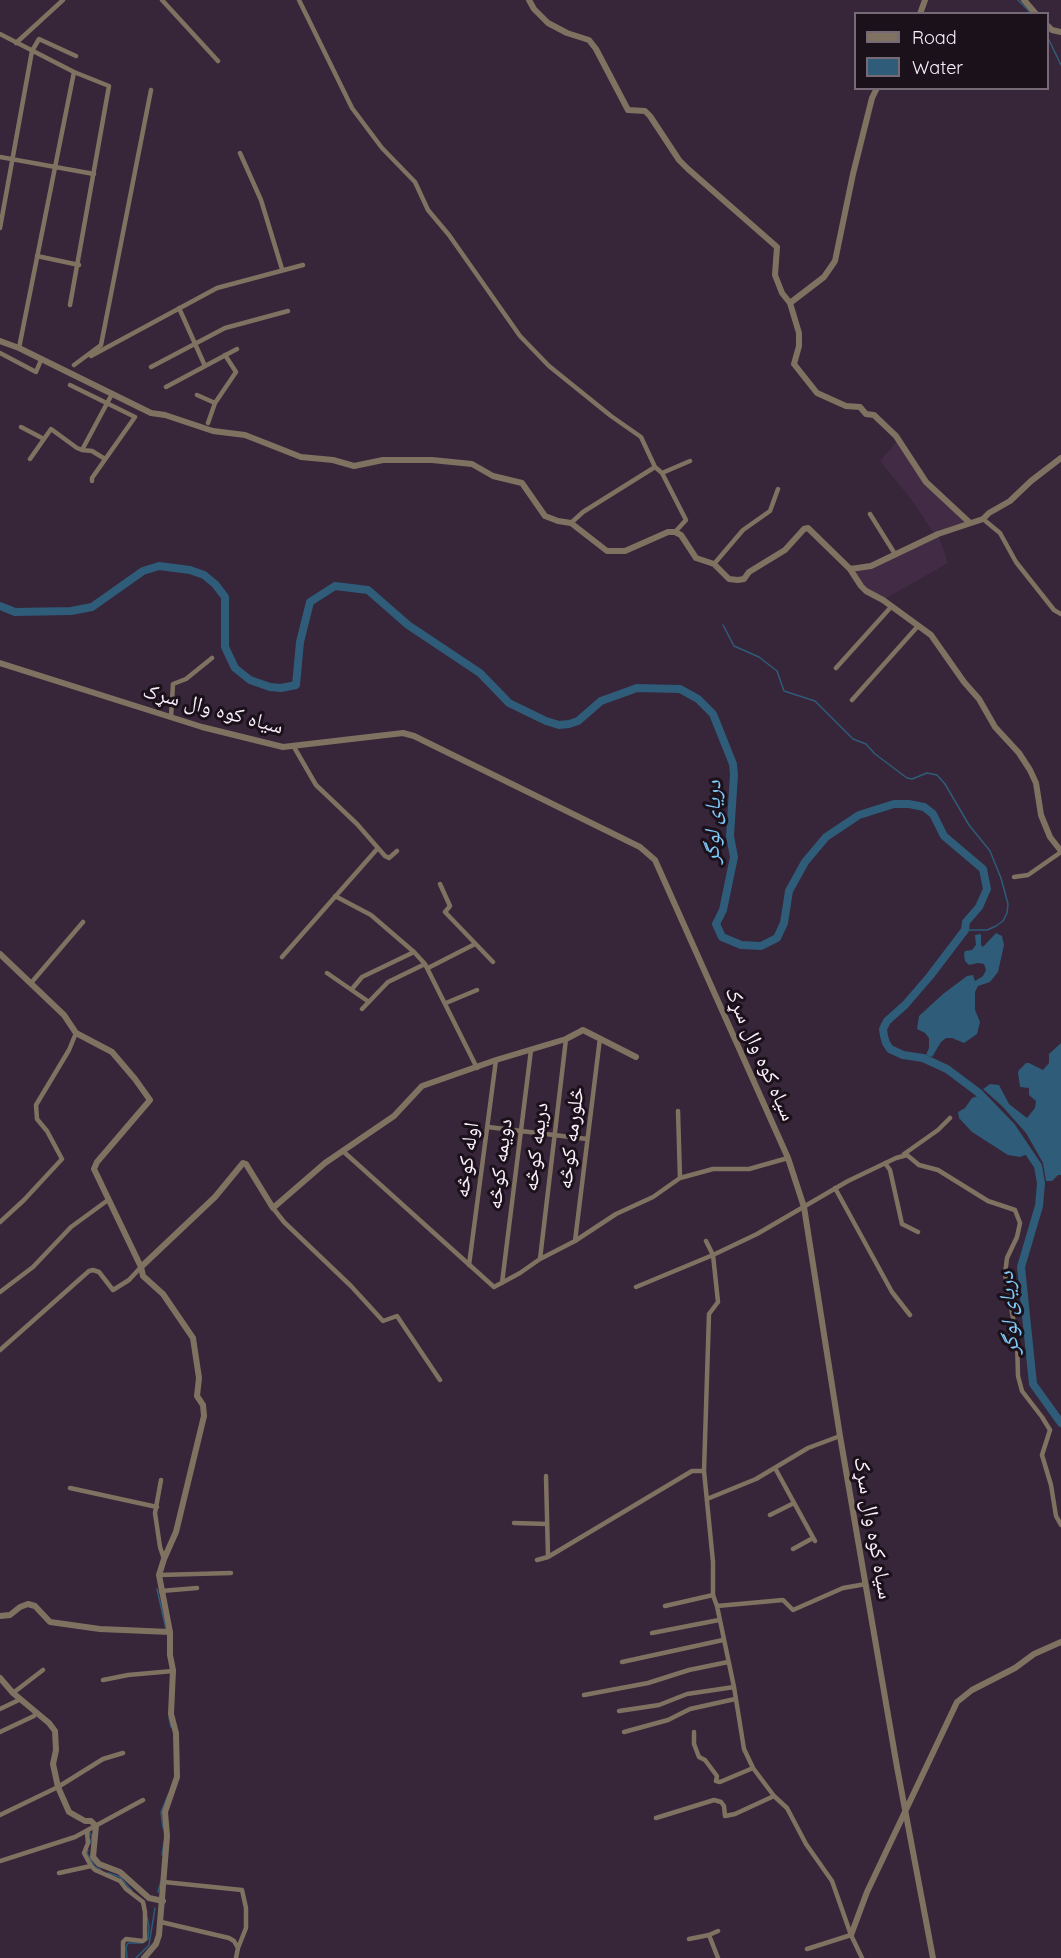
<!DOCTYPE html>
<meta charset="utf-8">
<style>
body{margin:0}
#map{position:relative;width:1061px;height:1958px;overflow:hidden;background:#372539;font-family:Quicksand,sans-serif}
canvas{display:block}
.legend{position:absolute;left:854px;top:12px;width:195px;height:78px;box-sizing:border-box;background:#1a111a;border:2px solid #756a75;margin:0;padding:8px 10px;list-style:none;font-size:18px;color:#fdf0fe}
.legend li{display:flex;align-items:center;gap:12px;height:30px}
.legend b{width:30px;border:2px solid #756a75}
</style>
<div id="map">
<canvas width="1061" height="1958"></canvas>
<ul class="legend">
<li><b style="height:8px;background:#807261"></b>Road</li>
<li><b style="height:16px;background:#2e5c79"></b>Water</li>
</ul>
</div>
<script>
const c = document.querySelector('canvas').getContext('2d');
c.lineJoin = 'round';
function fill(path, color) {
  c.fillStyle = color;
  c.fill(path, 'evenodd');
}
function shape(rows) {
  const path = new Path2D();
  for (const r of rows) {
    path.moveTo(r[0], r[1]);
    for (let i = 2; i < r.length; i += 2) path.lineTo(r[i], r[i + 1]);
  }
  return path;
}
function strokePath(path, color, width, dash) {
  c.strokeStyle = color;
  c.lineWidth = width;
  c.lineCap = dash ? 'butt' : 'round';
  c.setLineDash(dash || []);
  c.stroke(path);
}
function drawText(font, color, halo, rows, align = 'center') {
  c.font = font + ' Quicksand,"Noto Naskh Arabic",sans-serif';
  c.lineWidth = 6;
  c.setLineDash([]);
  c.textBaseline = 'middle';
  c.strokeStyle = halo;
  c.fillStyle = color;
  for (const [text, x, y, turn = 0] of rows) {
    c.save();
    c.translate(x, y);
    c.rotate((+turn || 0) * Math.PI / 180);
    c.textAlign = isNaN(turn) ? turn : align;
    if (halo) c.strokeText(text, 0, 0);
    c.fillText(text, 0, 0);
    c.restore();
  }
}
fill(shape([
 [898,440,920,471,970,523,938,534,948,563,883,600,873,596,850,569,859,568,935,535,911,499,880,461]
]), '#422c45');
fill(shape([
 [996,933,1002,936,1004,945,998,972,990,982,978,986,975,992,975,1010,980,1022,977,1034,964,1043,952,1038,946,1038,941,1042,932,1057,926,1055,929,1048,929,1038,925,1033,917,1029,919,1016,943,994,967,976,973,975,975,981,983,976,986,970,984,964,978,963,969,965,965,961,964,954,965,951,972,950,976,945,975,935,981,934,981,945,983,947],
 [1061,1043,1061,1175,1058,1175,1052,1181,1046,1181,1043,1163,1026,1133,1002,1106,983,1089,990,1084,999,1085,1009,1104,1027,1118,1035,1108,1036,1101,1029,1095,1029,1088,1020,1087,1018,1073,1019,1070,1026,1063,1029,1063,1043,1070,1049,1063,1049,1054],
 [978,1096,999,1114,1028,1154,1020,1157,1008,1155,972,1132,959,1118,958,1112,965,1108,972,1098]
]), '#2e5c79');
strokePath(shape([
 [1018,0,1031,13],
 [1048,38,1061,65],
 [723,625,734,646,759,657,777,671,784,691,815,701,853,739,866,744,875,754,907,778,912,779,927,773,937,775,945,784,969,825,990,851,1001,878,1008,904,1007,913,1003,921,996,926,987,930,965,930],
 [157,1589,166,1629],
 [169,1717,171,1727],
 [163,1828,161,1812,168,1795],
 [89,1831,92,1837,90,1843],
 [88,1850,87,1853,95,1867,101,1870],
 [162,1855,164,1842],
 [108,1873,120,1877,132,1891],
 [158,1892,161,1881],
 [146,1941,148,1939,149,1927,147,1917],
 [127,1958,126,1947,128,1943,142,1943],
 [136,1958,149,1945,155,1908]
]), '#2e5c79', 1.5);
strokePath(shape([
 [0,606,15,612,71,611,92,607,143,571,159,566,190,570,204,575,215,584,225,597,225,647,235,668,250,680,270,687,281,688,296,685,300,642,310,602,335,586,368,590,408,625,480,673,509,703,546,721,559,725,569,724,578,721,601,701,637,688,680,689,698,699,713,714,733,764,734,775,730,836,734,857,723,910,716,924,722,937,741,945,761,946,777,938,784,923,789,891,805,862,826,837,859,815,894,804,909,804,924,807,933,814,944,836,983,869,987,889,979,907,966,922,965,930,930,976,905,1005,887,1021,883,1029,884,1036,886,1043,890,1049,903,1055,923,1058,947,1069,979,1093,1011,1126,1038,1166,1041,1183,1039,1206,1021,1267,1033,1384,1061,1423]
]), '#2e5c79', 8);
strokePath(shape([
 [162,0,218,61],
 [299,0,352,108,382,148,415,182,428,210,449,235,520,336,549,366,611,416,641,437,655,467,662,473,686,520,675,532],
 [0,34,74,72,109,86,70,305],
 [16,43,63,0],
 [240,153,261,200,282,269],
 [0,157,94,174],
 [0,228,32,51,39,39,76,56],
 [37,256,79,265],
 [179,308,205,366],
 [19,348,74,72],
 [0,353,36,372,41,360],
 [91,356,217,288,303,265],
 [74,365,101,345,151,90],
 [151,367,225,328,288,311],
 [70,385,135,417,92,478,92,481],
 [166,387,237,349],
 [197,395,215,403],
 [208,423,215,403,236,372,225,355],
 [21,427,44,439],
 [82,450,112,394],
 [30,459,51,429,77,448,82,450,92,451,105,459],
 [662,473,690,461],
 [870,514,895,554],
 [983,519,1000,533,1016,562,1054,610,1061,614],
 [571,523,583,512,655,467],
 [714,564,743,530,770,511,778,489],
 [836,668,891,607],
 [852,700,918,626],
 [171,717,173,684,186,679,212,658],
 [294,747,316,785,357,824,385,856,389,858,397,851],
 [1014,877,1028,875,1061,852],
 [440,884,450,906,445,912,493,962],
 [335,896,371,915,414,952,425,964,477,1068],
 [282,957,378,848],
 [428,968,475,944],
 [327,973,369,1002],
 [31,983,83,922],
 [352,989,362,977,414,952],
 [446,1003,477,990],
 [362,1009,388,982,425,964],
 [678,1111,680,1178],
 [488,1127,587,1139],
 [344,1152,494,1287,520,1273,540,1259,575,1241,616,1214,653,1197,680,1178,713,1169,749,1169,788,1158],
 [904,1154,938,1130,950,1118],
 [896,1158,907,1155,919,1165,938,1170,988,1201,1015,1210,1020,1223,1017,1237,1007,1258,1005,1274,1017,1340,1018,1376,1022,1391,1042,1417,1050,1430,1042,1455,1051,1485,1056,1516,1061,1525],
 [885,1163,890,1170,902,1224,918,1232],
 [835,1188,892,1292,910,1315],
 [273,1208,284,1222,351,1286,383,1321,397,1316,440,1380],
 [0,1222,24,1200,62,1159,47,1131,37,1119,36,1105,69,1050,76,1033],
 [575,1241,600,1038],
 [540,1259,566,1039],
 [469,1265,496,1060],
 [502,1283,531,1050],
 [636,1287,713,1255,757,1234,848,1181,896,1158],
 [0,1292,33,1267,71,1227,108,1200],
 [0,1350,89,1271,93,1270,99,1272,113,1290,129,1280,141,1267],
 [775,1468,815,1541],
 [704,1471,709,1314,718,1302,713,1255,706,1241],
 [546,1476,548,1557],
 [161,1480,155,1513,160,1547,164,1559],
 [70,1488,157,1507],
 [707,1499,756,1479,808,1448,840,1436],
 [770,1515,794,1503],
 [514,1523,547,1524],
 [793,1549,813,1538],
 [537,1560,548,1557,692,1471,704,1471,713,1562,713,1595,717,1606,734,1687,744,1749,753,1768,774,1796,787,1808,806,1844,832,1881,851,1935,862,1958],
 [159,1575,231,1573],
 [161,1591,197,1588],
 [665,1606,713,1595],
 [717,1606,783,1600,793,1610,843,1588,866,1584],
 [652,1633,719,1620],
 [622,1662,723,1640],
 [103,1680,128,1675,173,1671],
 [13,1693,43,1670],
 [584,1695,648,1683,689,1670,728,1662],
 [0,1709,21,1699],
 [619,1711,659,1705,687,1694,734,1687],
 [0,1732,34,1716,36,1713],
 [624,1732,668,1720,690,1709,735,1699],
 [694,1732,694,1744,699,1757,705,1760,717,1776,716,1781,720,1782,753,1768],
 [0,1815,58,1787,103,1759,123,1753],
 [656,1818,714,1800,721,1802,724,1806,725,1816,735,1814,774,1796],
 [87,1832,88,1843,84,1853,91,1866,95,1870,120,1881,126,1889,143,1902,145,1912,145,1939,143,1941,126,1939,123,1942,123,1958],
 [0,1861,75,1837,143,1800],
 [59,1873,91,1866],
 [164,1882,242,1890,246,1908,246,1928,238,1948,236,1958],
 [161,1922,229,1938,234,1941,238,1948],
 [709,1935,718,1958],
 [689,1939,709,1935,718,1931],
 [807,1949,851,1935]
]), '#807261', 4.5);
strokePath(shape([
 [529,0,534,9,548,23,567,33,589,40,596,49,628,110,645,111,650,116,679,160,688,169,777,247,775,275,782,293,790,303,799,333,799,346,794,364,817,393,846,406,860,407,866,414,874,415,896,436,926,482,970,523],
 [1024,0,1036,14],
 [920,14,925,0],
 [1048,26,1052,30,1061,32],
 [790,303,824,277,835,261,853,174,872,98,877,88],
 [0,341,19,348,151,413,165,415,213,431,245,435,301,457,333,460,354,466,383,460,432,460,472,464,493,476,522,483,545,516,558,521,571,523,607,551,625,551,668,532,675,532,681,535,696,558,714,564,729,579,738,580,744,579,749,572,785,550,804,529,808,528,850,569,861,586,866,591,883,600,931,635,964,682,979,699,995,727,1019,753,1030,770,1036,783,1041,815,1050,837,1061,851],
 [850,569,871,566,938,534,983,519,989,513,1010,501,1031,481,1061,458],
 [0,663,202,727,283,747,403,733,414,736,640,847,655,860,788,1158,804,1207,840,1436,897,1767,933,1958],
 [0,954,64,1015,76,1033,112,1052,135,1079,150,1100,97,1162,94,1169,141,1267,143,1276,163,1294,193,1338,199,1378,197,1396,203,1405,204,1416,176,1532,164,1559,159,1575,170,1632,170,1655,173,1670,171,1714,176,1733,177,1777,165,1812,167,1836,159,1935,156,1944,144,1958],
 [141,1267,215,1197,243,1163,246,1164,273,1208,325,1163,394,1116,422,1086,496,1060,566,1039,583,1030,636,1057],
 [0,1616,10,1615,20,1607,28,1604,35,1606,50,1622,100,1629,170,1632],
 [0,1678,13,1693,49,1723,55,1731,56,1750,53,1764,58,1787,69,1812,85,1821,91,1821,96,1826,93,1857,99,1864,120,1872,149,1898,163,1901],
 [851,1935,867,1892,957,1702,972,1690,1015,1668,1034,1654,1061,1642]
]), '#807261', 6);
drawText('21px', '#fdf0fe', '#1a111a', [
 ["سیاه کوه وال سړک",213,709,15],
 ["سیاه کوه وال سړک",760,1054,66],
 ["څلورمه کوڅه",571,1138,-83],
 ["دریمه کوڅه",536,1147,-83],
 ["اوله کوڅه",467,1160,-82],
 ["دویمه کوڅه",500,1164,-83],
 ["سیاه کوه وال سړک",873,1528,80]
]);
drawText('italic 22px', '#81cafa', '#1a111a', [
 ["دریای لوگر",713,822,-89],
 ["دریای لوگر",1009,1313,-94]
]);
</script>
